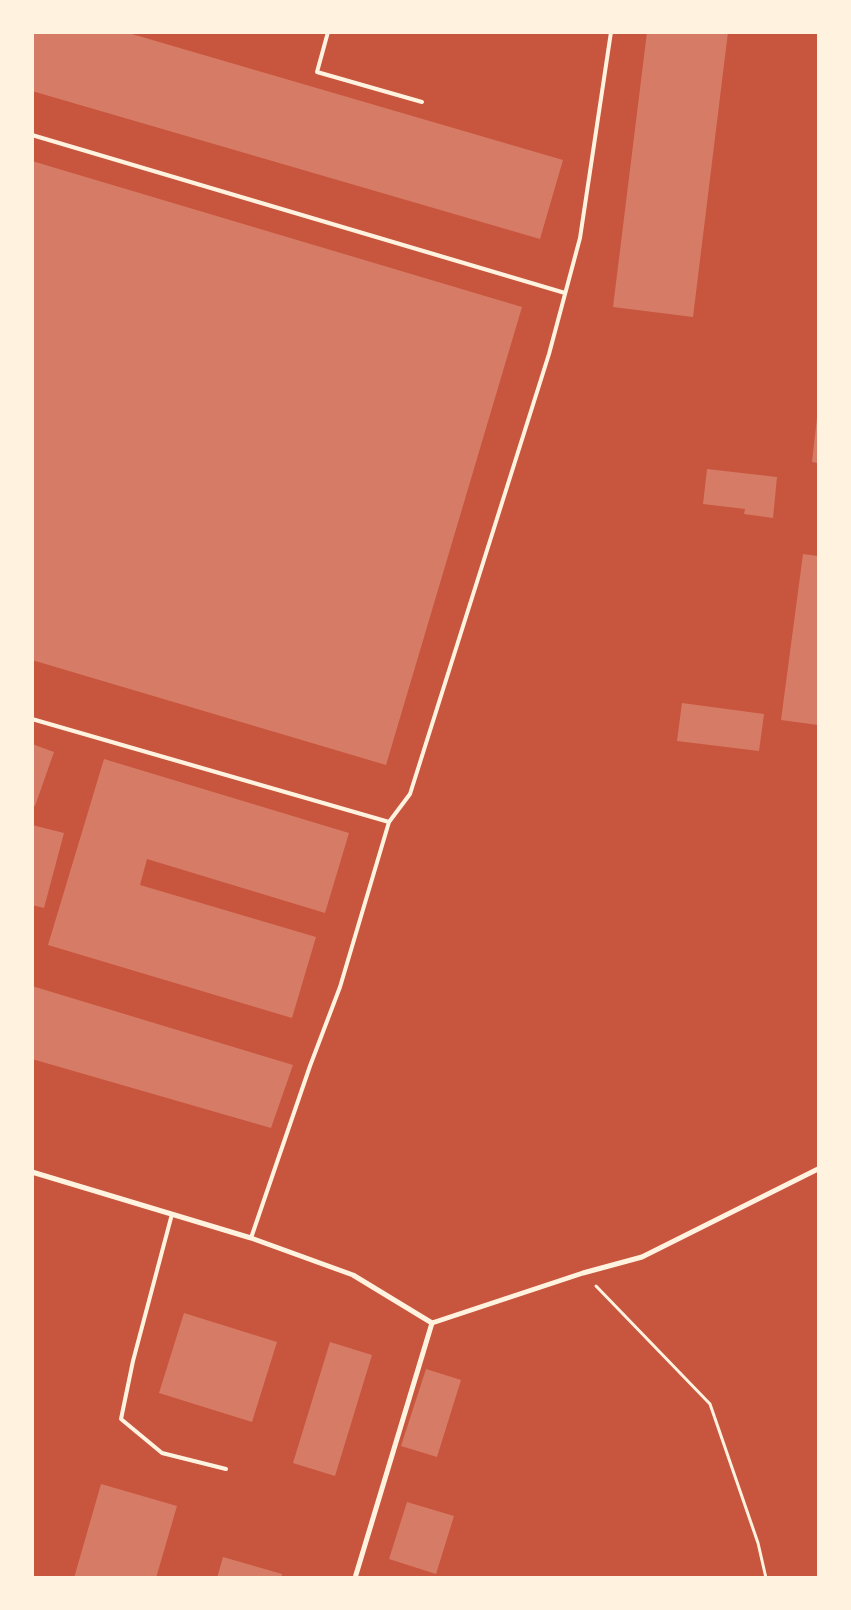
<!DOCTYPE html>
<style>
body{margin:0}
#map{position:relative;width:851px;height:1610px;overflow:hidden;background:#c8553d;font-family:"Fira Sans Condensed",sans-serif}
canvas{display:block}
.frame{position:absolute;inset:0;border:34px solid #fff3e0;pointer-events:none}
</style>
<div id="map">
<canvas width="851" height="1610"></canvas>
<div class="frame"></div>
</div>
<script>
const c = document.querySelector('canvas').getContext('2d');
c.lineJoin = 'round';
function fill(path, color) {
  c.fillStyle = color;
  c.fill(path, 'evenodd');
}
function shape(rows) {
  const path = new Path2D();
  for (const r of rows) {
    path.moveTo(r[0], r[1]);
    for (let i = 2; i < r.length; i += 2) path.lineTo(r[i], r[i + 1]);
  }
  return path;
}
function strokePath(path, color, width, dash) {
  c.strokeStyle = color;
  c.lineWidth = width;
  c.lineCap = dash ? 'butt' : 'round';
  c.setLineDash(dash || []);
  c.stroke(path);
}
fill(shape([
 [32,32,125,32,563,160,540,239,32,91],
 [647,32,728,32,693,317,613,307],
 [32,161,522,307,386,765,32,660],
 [817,418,818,418,818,463,812,462],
 [707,469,777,477,773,518,744,514,745,509,703,504],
 [803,554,818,556,818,725,781,720],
 [682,703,764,714,759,751,677,741],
 [32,744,54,752,35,806,32,805],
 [104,759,349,833,325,913,147,859,140,885,316,937,292,1018,48,945],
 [32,825,64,833,44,908,32,905],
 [32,986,293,1065,271,1128,32,1059],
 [184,1313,277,1342,252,1422,159,1393],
 [330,1342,372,1355,335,1476,293,1463],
 [426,1369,461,1380,437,1457,401,1446],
 [101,1484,177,1506,156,1578,74,1578],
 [407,1502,454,1516,436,1574,389,1559],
 [223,1557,282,1574,281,1578,217,1578]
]), '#d67c66');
strokePath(shape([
 [596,1286,710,1404,758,1543,766,1578]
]), '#fff3e0', 3);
strokePath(shape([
 [328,32,317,72,422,102],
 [32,135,565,293],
 [32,719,389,822],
 [172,1214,133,1361,121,1419,162,1453,226,1469],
 [251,1238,310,1066,340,987,389,822,410,794,549,354,580,238,611,32]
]), '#fff3e0', 4);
strokePath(shape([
 [32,1172,251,1238,353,1275,432,1323,583,1273,642,1257,818,1169],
 [355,1578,432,1323]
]), '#fff3e0', 5);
</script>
